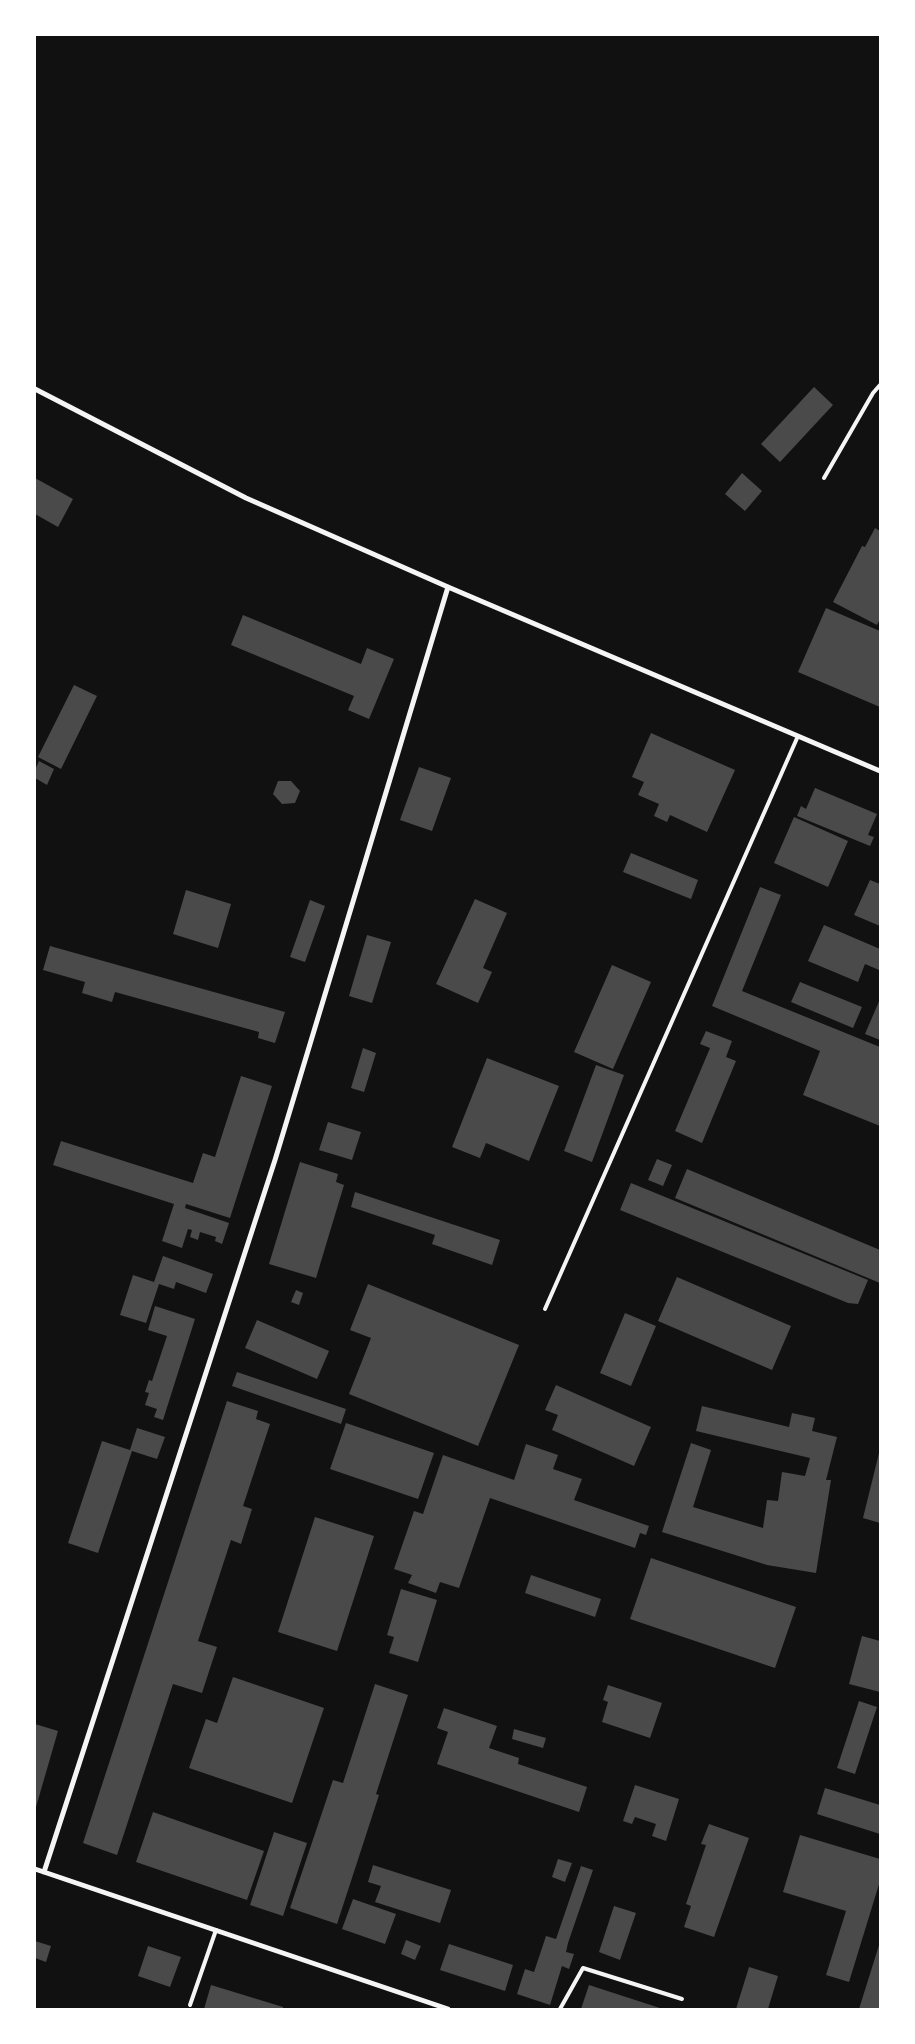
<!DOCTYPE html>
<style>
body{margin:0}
#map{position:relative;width:915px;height:2044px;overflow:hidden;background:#111;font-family:"Fira Sans",sans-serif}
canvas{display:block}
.frame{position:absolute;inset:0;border:36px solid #fff;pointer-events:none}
</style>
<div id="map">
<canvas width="915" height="2044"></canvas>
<div class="frame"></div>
</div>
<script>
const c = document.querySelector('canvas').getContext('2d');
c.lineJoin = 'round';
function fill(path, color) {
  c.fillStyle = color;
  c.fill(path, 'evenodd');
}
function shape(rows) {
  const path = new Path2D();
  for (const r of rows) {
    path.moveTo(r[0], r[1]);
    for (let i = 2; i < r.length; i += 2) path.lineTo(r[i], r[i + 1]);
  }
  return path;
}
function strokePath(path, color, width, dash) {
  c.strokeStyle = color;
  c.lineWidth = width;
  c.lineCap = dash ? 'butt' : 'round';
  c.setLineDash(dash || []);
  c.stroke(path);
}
fill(shape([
 [814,387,833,405,780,462,761,444],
 [742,473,762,491,745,511,725,494],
 [35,478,73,499,58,527,35,514],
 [875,528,880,531,880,619,877,625,833,602,862,546,865,547],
 [826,608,880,631,880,707,798,672],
 [243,615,361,664,367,648,394,659,369,719,348,710,354,696,231,645],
 [74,685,97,696,61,769,38,757],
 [651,733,735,770,707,832,670,815,667,822,654,816,659,804,638,795,644,782,632,777],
 [39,761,54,769,47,785,35,778,35,770],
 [419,767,451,778,432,831,400,820],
 [278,781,291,781,300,791,295,803,282,804,273,794],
 [815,788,877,814,868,835,874,837,870,846,797,816,801,806,806,809],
 [794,817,848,841,828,887,774,863],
 [631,853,698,880,691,899,623,872],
 [870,880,880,884,880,926,854,915],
 [760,887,781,895,742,991,880,1047,880,1126,803,1095,820,1051,712,1006],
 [186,890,231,904,218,948,173,934],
 [475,899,507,913,483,968,492,972,478,1003,436,984],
 [310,900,325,906,305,962,290,957],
 [824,925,880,949,879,970,865,964,858,982,808,961],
 [367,935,391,942,372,1003,349,996],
 [50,946,285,1012,275,1043,258,1038,259,1032,115,992,112,1002,82,993,85,982,43,970],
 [612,965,651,982,613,1069,574,1052],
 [800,982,862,1007,853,1028,791,1002],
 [880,999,880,1040,865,1034],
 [706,1031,732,1041,726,1057,736,1061,702,1143,675,1131,710,1048,700,1044],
 [363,1048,376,1053,364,1092,351,1088],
 [487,1058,559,1086,529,1161,486,1143,480,1158,452,1147],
 [596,1065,624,1075,592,1162,564,1151],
 [241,1076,272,1086,230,1218,186,1204,185,1208,229,1223,222,1244,215,1241,216,1237,200,1232,198,1240,190,1237,192,1230,188,1229,182,1248,162,1241,174,1204,53,1165,61,1141,193,1183,203,1153,215,1157],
 [328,1122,361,1132,352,1160,319,1150],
 [657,1159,672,1165,663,1186,648,1180],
 [300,1162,338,1174,336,1182,344,1185,316,1278,269,1264],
 [687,1169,880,1250,880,1283,675,1198],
 [631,1183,868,1280,858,1304,848,1303,620,1210],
 [355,1192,500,1240,492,1265,432,1244,435,1235,351,1207],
 [163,1256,213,1274,206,1293,176,1282,174,1289,159,1284,146,1323,120,1315,133,1275,154,1282],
 [677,1277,791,1326,772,1370,658,1321],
 [368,1284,519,1345,478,1446,349,1394,371,1338,350,1330],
 [296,1290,303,1293,299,1305,291,1302],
 [155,1306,195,1319,163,1420,154,1417,157,1409,145,1405,149,1393,145,1392,149,1380,152,1381,167,1336,148,1330],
 [625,1313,656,1326,631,1386,600,1373],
 [257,1320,329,1351,317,1379,245,1348],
 [237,1372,346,1409,341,1424,232,1386],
 [556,1385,651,1427,634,1466,552,1430,558,1415,545,1410],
 [227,1401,258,1411,256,1419,270,1424,243,1506,252,1509,241,1544,231,1540,198,1641,217,1647,202,1693,173,1684,117,1855,83,1843],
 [702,1406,789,1427,792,1413,815,1418,812,1431,837,1437,826,1480,831,1480,816,1573,767,1565,662,1532,691,1443,711,1450,693,1507,763,1528,767,1500,778,1501,782,1472,805,1476,810,1458,696,1431],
 [346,1423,434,1453,418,1499,330,1469],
 [137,1428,165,1437,157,1459,132,1451,98,1553,68,1543,102,1441,130,1450],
 [526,1444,558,1455,553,1469,582,1479,574,1500,649,1526,646,1535,640,1533,635,1548,490,1498,459,1588,440,1582,436,1593,408,1583,412,1575,394,1569,414,1511,423,1514,443,1455,514,1480],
 [879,1453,880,1453,880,1523,863,1518],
 [315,1517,374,1536,337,1651,278,1632],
 [651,1558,796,1607,775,1668,630,1619],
 [531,1575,601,1599,595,1617,525,1593],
 [401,1589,437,1600,418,1662,389,1653,394,1637,387,1635],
 [862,1636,880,1641,880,1692,849,1684],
 [233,1677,324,1708,292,1803,189,1768,206,1719,217,1723],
 [375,1684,408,1695,376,1794,379,1795,337,1924,290,1908,333,1780,343,1783],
 [608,1685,662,1703,650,1738,602,1722,608,1702,603,1700],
 [859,1701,877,1707,855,1774,837,1768],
 [444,1708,497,1726,489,1748,519,1758,518,1764,587,1787,579,1812,437,1764,448,1732,437,1728],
 [35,1724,58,1731,36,1807,35,1807],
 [514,1729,546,1738,543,1748,512,1739],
 [635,1785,679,1799,666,1841,652,1836,656,1824,635,1817,632,1824,623,1821],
 [825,1788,880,1805,880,1834,817,1814],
 [153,1812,264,1851,247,1900,136,1862],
 [709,1824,749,1838,714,1937,684,1927,691,1906,686,1904,706,1845,701,1844],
 [274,1832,307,1843,283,1916,250,1905],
 [800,1835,880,1859,880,1881,849,1982,826,1975,846,1911,783,1892],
 [558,1859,572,1863,565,1882,552,1877],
 [373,1865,451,1890,440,1923,375,1902,381,1886,368,1882],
 [581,1866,593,1870,568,1943,566,1952,574,1954,569,1969,562,1966,550,2005,517,1994,525,1969,534,1972,546,1936,556,1939],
 [353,1899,396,1914,385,1944,342,1929],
 [614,1906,636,1913,620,1960,599,1952],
 [406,1940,421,1946,415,1960,401,1954],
 [35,1941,51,1946,46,1962,35,1958],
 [880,1942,880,2009,859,2009],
 [449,1944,513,1965,505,1991,440,1970],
 [148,1946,181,1957,170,1987,138,1976],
 [749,1967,778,1976,768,2009,736,2009],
 [211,1985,283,2007,283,2009,204,2009],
 [589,1985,663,2009,581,2009]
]), '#4a4a4a');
strokePath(shape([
 [824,478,873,393,880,385],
 [545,1309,798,736],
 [190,2005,216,1930],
 [560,2009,583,1968,682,1999]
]), '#f5f5f5', 4);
strokePath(shape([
 [35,389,246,498,448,587,880,771],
 [35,1869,448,2009],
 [44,1872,275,1160,448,587]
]), '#f5f5f5', 5);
</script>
